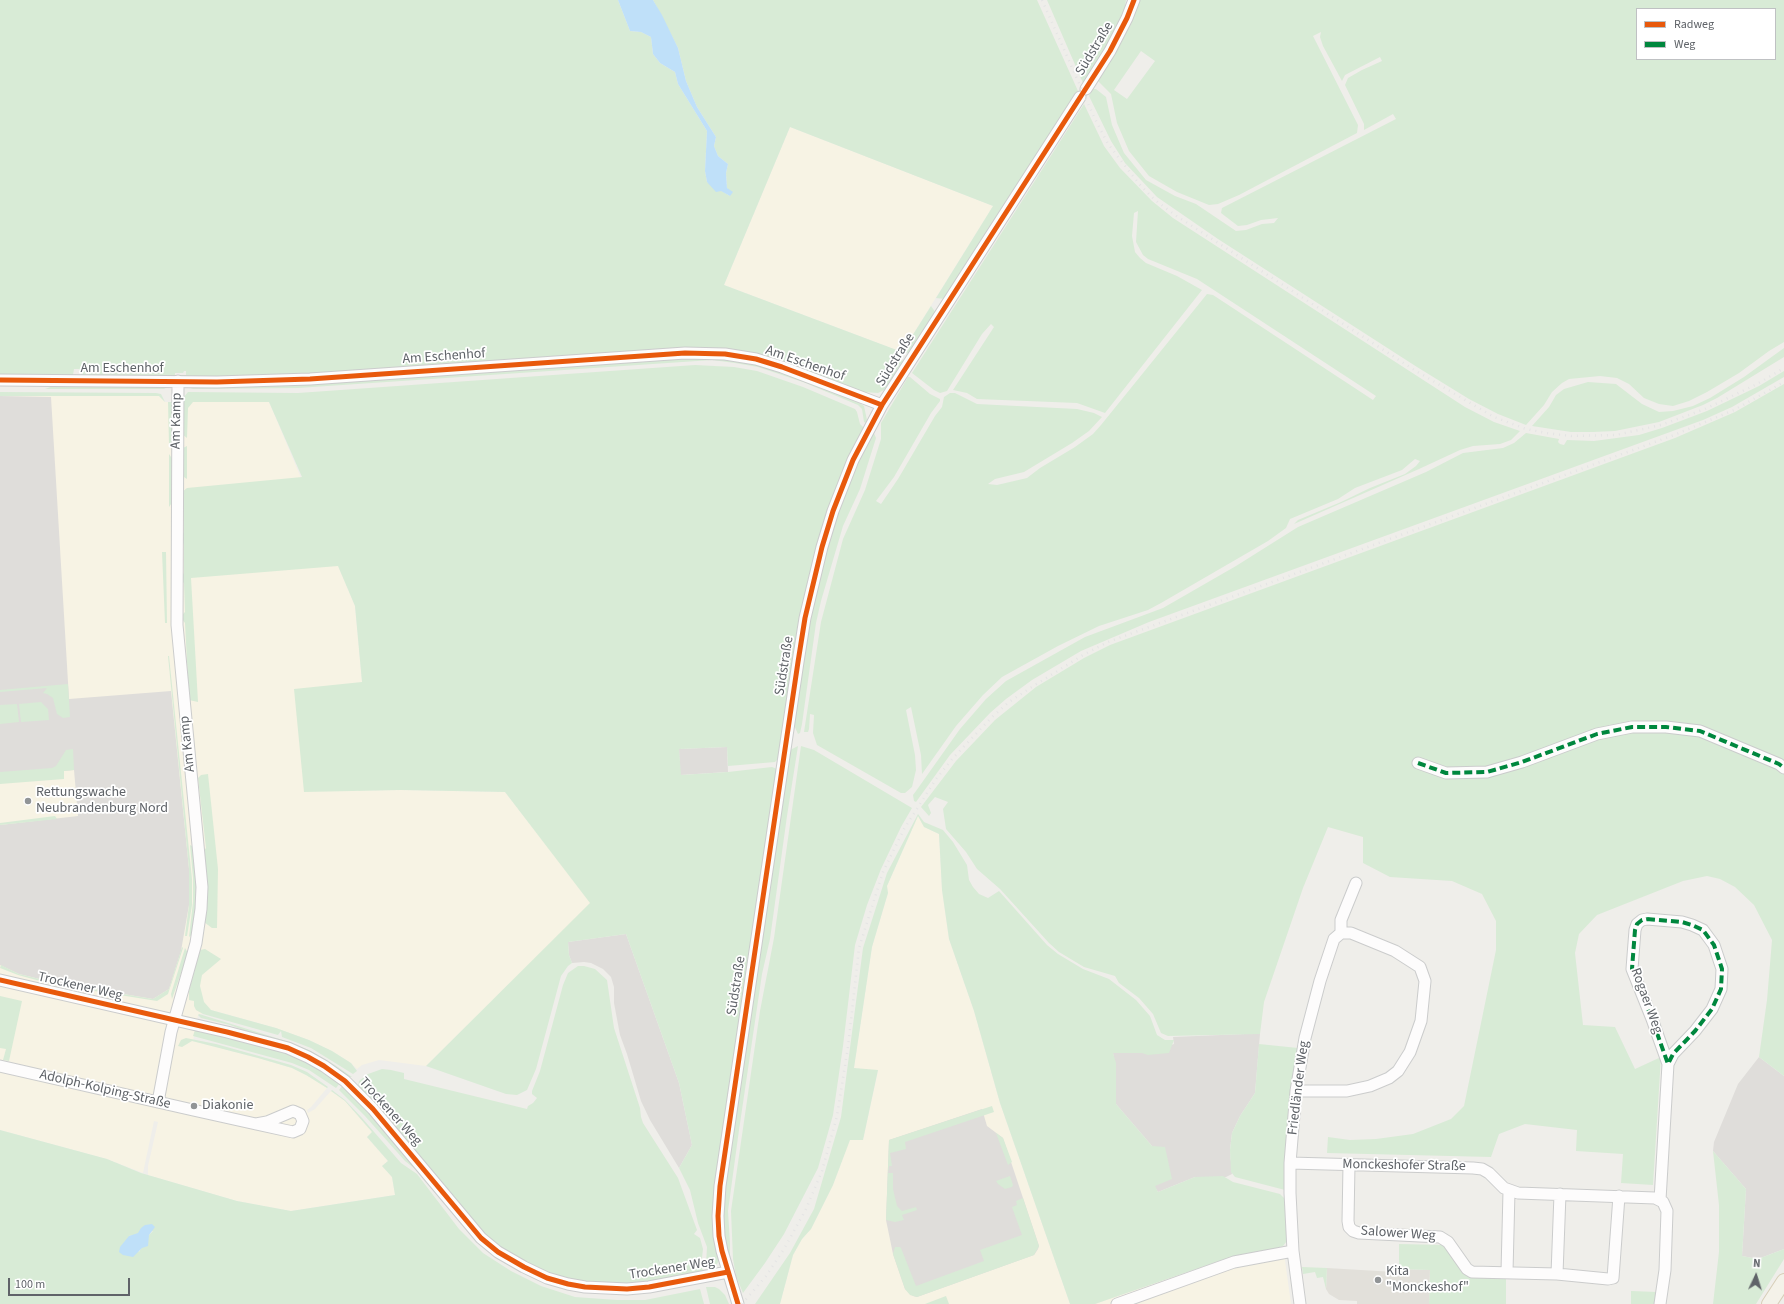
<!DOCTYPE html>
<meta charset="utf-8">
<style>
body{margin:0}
#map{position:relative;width:1784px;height:1304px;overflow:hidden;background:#efeeea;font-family:"Source Sans 3",sans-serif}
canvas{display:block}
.legend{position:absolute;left:1636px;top:8px;width:140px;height:52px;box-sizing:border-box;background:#fff;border:1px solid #bfc1c3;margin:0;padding:5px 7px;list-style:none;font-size:12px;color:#5f6368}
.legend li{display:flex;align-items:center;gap:8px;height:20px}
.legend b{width:20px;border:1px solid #bfc1c3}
.north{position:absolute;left:1736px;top:1256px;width:40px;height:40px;-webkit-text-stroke:3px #fff;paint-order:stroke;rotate:4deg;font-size:11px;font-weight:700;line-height:16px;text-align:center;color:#5f6368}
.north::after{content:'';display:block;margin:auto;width:14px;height:18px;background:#5f6368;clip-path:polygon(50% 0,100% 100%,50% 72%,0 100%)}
.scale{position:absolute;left:8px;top:1278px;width:122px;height:18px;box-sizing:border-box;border:2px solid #5f6368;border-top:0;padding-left:5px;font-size:12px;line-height:14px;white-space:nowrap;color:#5f6368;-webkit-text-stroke:3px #fff;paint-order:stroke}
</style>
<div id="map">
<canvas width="1784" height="1304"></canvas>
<ul class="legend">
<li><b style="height:5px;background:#e8590c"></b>Radweg</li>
<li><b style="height:5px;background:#00873e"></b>Weg</li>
</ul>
<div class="north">N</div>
<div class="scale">100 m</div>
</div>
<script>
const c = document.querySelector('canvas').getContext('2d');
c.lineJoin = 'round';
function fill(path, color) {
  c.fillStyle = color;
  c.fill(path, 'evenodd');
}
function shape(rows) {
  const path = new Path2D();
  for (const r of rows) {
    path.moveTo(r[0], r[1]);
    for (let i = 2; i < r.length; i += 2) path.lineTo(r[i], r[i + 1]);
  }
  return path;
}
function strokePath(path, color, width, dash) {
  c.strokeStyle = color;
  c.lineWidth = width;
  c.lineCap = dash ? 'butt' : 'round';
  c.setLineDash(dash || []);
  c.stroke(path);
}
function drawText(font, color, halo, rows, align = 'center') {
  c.font = font + ' "Source Sans 3",sans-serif';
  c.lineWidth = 3.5;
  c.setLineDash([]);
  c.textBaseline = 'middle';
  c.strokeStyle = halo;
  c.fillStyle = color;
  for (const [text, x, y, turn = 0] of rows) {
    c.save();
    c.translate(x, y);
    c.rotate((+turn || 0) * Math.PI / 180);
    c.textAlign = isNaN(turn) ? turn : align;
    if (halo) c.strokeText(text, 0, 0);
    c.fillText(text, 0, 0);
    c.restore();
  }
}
fill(shape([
 [790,127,993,206,902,352,724,285],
 [0,396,159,396,165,402,269,402,355,606,362,682,304,791,401,790,505,792,591,903,426,1066,379,1060,362,1065,357,1069,351,1063,332,1051,309,1040,276,1028,211,1010,198,1015,193,1041,258,1058,292,1068,306,1075,327,1088,311,1107,307,1110,308,1113,315,1109,331,1091,345,1101,372,1132,367,1137,388,1161,382,1166,392,1177,395,1195,291,1211,237,1201,148,1175,148,1166,158,1122,154,1121,143,1173,107,1159,0,1130],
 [918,816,924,827,939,834,942,890,949,939,974,1011,1000,1103,1070,1304,780,1304,793,1255,802,1239,811,1229,833,1185,850,1139,863,1140,878,1071,854,1068,872,947,888,893,887,886],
 [1283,1246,1291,1304,1095,1304,1222,1260,1240,1255,1261,1253]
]), '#f7f3e4');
fill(shape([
 [0,396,51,397,69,699,171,691,189,869,189,905,181,951,169,989,153,999,52,982,19,974,0,965,0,825,78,816,74,770,0,777],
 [727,747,728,772,680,775,679,749],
 [626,934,679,1083,692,1145,679,1168,650,1120,641,1101,627,1054,620,1035,614,1003,614,987,611,977,603,969,591,963,584,962,572,963,569,955,568,942],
 [1245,1034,1260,1034,1255,1093,1240,1116,1232,1133,1230,1150,1232,1174,1226,1177,1195,1177,1158,1192,1154,1186,1152,1146,1116,1104,1116,1077,1113,1053,1143,1053,1174,1044,1173,1037],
 [1759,1057,1784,1076,1784,1249,1758,1259,1742,1256,1746,1189,1713,1151,1714,1142,1738,1084],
 [982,1109,987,1126,1003,1138,1039,1246,1038,1249,1034,1255,917,1297,913,1296,905,1289,893,1254,886,1220,889,1140]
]), '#dfddda');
fill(shape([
 [1327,1268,1395,1272,1399,1269,1430,1270,1429,1304,1357,1304,1357,1301,1339,1300,1329,1294,1326,1289]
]), '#e2e0da');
fill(shape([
 [0,0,618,0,630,31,641,32,651,37,653,54,660,63,675,72,678,84,707,131,705,171,707,182,730,196,727,188,726,173,728,164,718,156,714,146,716,137,697,107,686,81,678,48,653,0,1037,0,1078,91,945,299,936,298,993,206,790,127,724,285,902,352,931,306,936,313,909,353,902,352,897,358,904,361,889,384,884,390,878,393,864,392,757,354,310,375,177,377,178,375,186,375,186,371,184,371,183,373,175,373,175,377,81,376,79,369,74,369,73,375,70,376,0,376],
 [1047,0,1126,0,1124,12,1106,48,1083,83],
 [1140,0,1784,0,1784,342,1769,351,1739,373,1707,392,1689,401,1673,406,1659,404,1644,398,1629,384,1617,378,1600,376,1569,379,1562,383,1552,392,1544,405,1526,425,1498,414,1469,399,1417,367,1218,239,1157,197,1125,163,1111,141,1089,96,1093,89,1096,89,1106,97,1112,125,1124,153,1146,180,1175,196,1196,204,1236,231,1246,230,1262,224,1274,223,1278,218,1261,220,1247,225,1238,226,1221,213,1222,208,1396,119,1393,114,1364,130,1364,124,1345,85,1348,78,1362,70,1382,61,1380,57,1345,75,1342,81,1323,46,1320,37,1321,32,1313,36,1358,125,1357,133,1239,195,1218,204,1209,205,1177,192,1149,176,1129,151,1117,123,1111,94,1098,81,1115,54,1131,24],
 [1637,9,1775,9,1775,59,1637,59],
 [1141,51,1155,61,1127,99,1114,90],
 [1084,104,1104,146,1120,168,1152,201,1173,218,1465,407,1494,422,1520,431,1511,440,1500,444,1473,446,1460,450,1419,469,1294,524,1298,520,1341,502,1370,488,1405,474,1416,466,1420,461,1415,459,1402,470,1355,488,1338,499,1290,519,1286,528,1268,541,1161,603,1148,610,1099,626,1058,646,1002,677,983,695,956,726,922,774,921,755,911,707,906,710,915,755,916,770,912,787,905,793,901,793,817,745,813,733,814,715,810,714,809,729,808,732,804,732,821,622,843,539,865,490,881,439,881,423,908,377,910,377,930,394,940,399,940,401,931,413,894,477,876,501,881,504,898,479,935,416,942,407,944,397,950,393,955,393,977,404,1077,409,1094,413,1102,417,1089,431,1072,443,1024,472,995,479,988,484,997,485,1027,478,1040,468,1075,447,1093,434,1101,425,1207,294,1213,295,1373,400,1376,396,1197,279,1148,259,1143,255,1136,242,1138,211,1134,213,1132,236,1135,252,1140,258,1146,263,1177,276,1202,290,1105,413,1077,403,977,399,967,393,953,390,994,327,991,324,982,334,947,391,940,393,934,390,912,373],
 [1784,348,1784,357,1717,398,1703,405,1659,422,1615,431,1593,432,1571,432,1532,426,1549,407,1556,395,1564,389,1588,382,1616,384,1642,404,1659,412,1673,411,1693,406,1710,398,1744,377],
 [698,357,719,357,758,364,855,400,864,406,867,420,866,423,864,422,862,409,858,405,803,382,758,367,735,363,712,360,298,388,190,389,196,387],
 [695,365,734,367,757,371,803,387,855,409,857,412,860,424,864,428,818,545,808,579,800,616,779,758,775,762,728,766,727,747,679,749,681,775,728,772,772,767,777,769,736,1046,719,1260,717,1264,708,1269,706,1264,707,1247,698,1223,690,1190,679,1168,692,1145,679,1083,626,934,568,942,569,955,572,963,568,966,561,976,536,1069,527,1090,517,1095,506,1094,426,1066,590,903,505,792,401,790,304,792,294,689,362,682,355,606,338,566,191,578,198,702,189,700,185,623,182,619,182,615,185,612,184,583,181,580,181,576,184,573,184,545,181,537,184,532,184,504,181,501,181,493,187,488,302,477,269,402,193,402,188,408,187,438,182,434,183,398,188,392,298,393],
 [1784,371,1784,377,1732,407,1703,420,1149,622,1081,651,1032,680,1006,699,990,713,950,755,916,802,914,801,913,795,916,791,960,729,986,699,1006,681,1085,637,1163,608,1236,566,1298,527,1426,472,1463,453,1503,448,1514,443,1526,433,1559,439,1558,442,1560,444,1564,445,1567,440,1594,441,1639,435,1662,428,1707,411,1759,386],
 [1784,384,1784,1076,1759,1057,1767,1000,1772,940,1754,905,1735,887,1720,879,1707,876,1683,881,1597,915,1579,934,1575,953,1583,1025,1615,1027,1635,1069,1661,1057,1653,1185,1621,1183,1623,1154,1576,1151,1577,1130,1525,1124,1499,1134,1491,1157,1327,1153,1328,1137,1350,1140,1376,1139,1413,1134,1451,1119,1464,1106,1496,950,1496,921,1482,894,1452,881,1390,877,1363,863,1363,837,1328,827,1303,888,1264,1002,1260,1034,1168,1036,1161,1033,1153,1014,1139,998,1119,983,1115,976,1084,967,1059,952,1049,943,1000,889,977,869,966,852,946,829,943,809,948,802,935,797,928,805,931,813,929,816,921,807,956,761,995,720,1036,687,1084,658,1110,645,1675,438,1735,412],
 [56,385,160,386,166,389,45,389],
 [0,392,156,393,161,394,165,402,159,396,0,396],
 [168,402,173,402,173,441,169,444],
 [873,431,876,438,860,489,843,526,821,601,816,623,802,724,800,733,798,734,793,723,809,618,826,548,850,480],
 [187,446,187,479,181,475,181,449],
 [169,454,173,460,173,501,169,507],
 [162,552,166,552,167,623,165,623],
 [168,656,169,656,192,879,192,905,187,936,185,936,189,905,189,869],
 [68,684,70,717,63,718,57,714,53,698,47,694,43,693,47,688,0,692,0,690],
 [41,702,48,709,49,720,21,722,19,704],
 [17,704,19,722,0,724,0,705],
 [798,746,787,816,770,939,762,974,739,1130,728,1211,730,1243,730,1255,728,1256,723,1235,723,1187,790,750],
 [801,746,814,750,912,808,901,827,881,869,867,905,855,945,843,1046,833,1115,818,1168,784,1234,765,1263,743,1293,736,1276,733,1259,731,1211,760,1011,774,938],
 [73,749,74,770,64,771,64,779,0,784,0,772,52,768,56,766,66,750],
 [208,774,218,869,217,928,212,928,204,922,203,852,206,848,198,778,201,775],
 [918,814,924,822,943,830,953,842,967,865,969,880,973,887,979,894,988,898,999,891,1047,945,1058,954,1083,969,1109,979,1136,1000,1150,1016,1157,1035,1165,1040,1174,1040,1169,1053,1148,1055,1142,1053,1113,1053,1116,1063,1116,1104,1152,1146,1165,1147,1172,1179,1155,1186,1158,1192,1195,1177,1223,1176,1233,1182,1280,1194,1285,1199,1287,1241,1283,1246,1261,1253,1240,1255,1222,1260,1095,1304,1070,1304,1000,1103,974,1011,949,939,942,890,939,834,924,827,918,816,887,886,888,893,872,947,854,1068,878,1070,863,1140,850,1140,833,1185,811,1229,802,1239,793,1255,780,1304,755,1304,790,1253,814,1209,841,1117,863,948,887,873],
 [55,816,57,819,0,825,0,823],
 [190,845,195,848,198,887,194,933,189,937,193,902,193,878],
 [182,947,183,948,168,994,157,1001,51,984,18,975,0,968,1,965,19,974,52,982,153,999,169,989],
 [185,948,188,953,172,999,171,994],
 [205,949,221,959,202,975,200,986,204,1002,211,1010,276,1028,309,1040,332,1051,351,1063,357,1071,353,1074,311,1048,282,1037,281,1031,278,1035,203,1014,196,1010,194,1006,194,1001,189,1000,189,991,200,950],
 [578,966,584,966,595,969,607,980,614,1028,640,1108,641,1117,643,1123,678,1178,697,1230,694,1234,700,1238,703,1249,701,1266,703,1271,648,1282,624,1284,586,1283,549,1274,501,1249,483,1235,358,1087,359,1081,368,1074,382,1069,391,1070,404,1073,404,1079,527,1109,528,1106,533,1103,537,1098,532,1094,532,1091,540,1071,563,985,568,973],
 [0,996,22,1001,9,1061,3,1060,6,1049,0,1048],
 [199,1014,286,1041,309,1050,335,1065,352,1077,348,1077,256,1035,230,1025,201,1018,198,1015],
 [195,1030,287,1053,305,1061,340,1083,336,1088,309,1070,292,1063,193,1036],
 [186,1038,216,1044,291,1065,307,1072,328,1087,327,1088,306,1075,292,1068,258,1058,192,1041,182,1047,178,1046,181,1040],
 [1259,1044,1298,1048,1285,1190,1235,1177,1231,1172,1230,1150,1232,1133,1240,1116,1255,1093],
 [343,1085,371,1111,419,1172,405,1161,365,1116,339,1090],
 [332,1090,345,1100,362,1118,401,1163,417,1174,459,1229,483,1253,511,1271,541,1286,575,1297,617,1300,645,1300,700,1289,704,1304,0,1304,0,1130,107,1159,141,1173,237,1201,291,1211,395,1195,392,1177,382,1166,388,1161,367,1137,372,1132,345,1101,331,1091],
 [153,1231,149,1235,139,1252,129,1236],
 [992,1106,994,1112,905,1142,906,1149,890,1153,892,1166,889,1166,888,1173,893,1173,893,1189,897,1206,902,1211,916,1207,917,1210,902,1215,904,1220,895,1222,886,1220,889,1140],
 [996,1133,1003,1138,1012,1162,1008,1165],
 [1713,1151,1746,1189,1742,1256,1758,1259,1784,1249,1784,1259,1756,1304,1713,1304,1719,1252,1719,1205],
 [1010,1176,1013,1185,1012,1187,1005,1189,998,1184,996,1181],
 [1023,1198,1039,1246,1034,1255,917,1297,910,1295,905,1289,893,1254,895,1247,900,1247,901,1248,916,1286,984,1261,980,1250,1022,1235,1012,1207,1017,1205,1016,1201],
 [1399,1244,1442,1245,1446,1249,1448,1247,1465,1271,1506,1275,1506,1304,1429,1304,1430,1270,1399,1269],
 [1302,1267,1327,1268,1326,1289,1323,1277,1317,1278,1315,1272,1303,1274],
 [706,1287,715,1287,719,1289,725,1295,729,1304,710,1304],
 [1631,1291,1657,1292,1655,1304,1631,1304],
 [946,1296,949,1304,925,1304]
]), '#d8ebd6');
fill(shape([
 [618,0,653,0,662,15,678,48,686,81,697,107,716,137,714,146,718,156,728,164,726,173,727,188,733,192,730,196,721,191,716,192,707,182,705,171,707,131,678,84,675,72,660,63,653,54,651,37,641,32,630,31],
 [152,1224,155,1227,149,1235,148,1246,142,1248,133,1257,123,1255,119,1252,120,1247,129,1236,138,1233,141,1228,145,1225]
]), '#bfe0f9');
const minor = shape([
 [1086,89,1110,51,1127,18,1134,0],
 [0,380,217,382,310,379,685,353,725,354,756,359,782,367,882,405],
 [1418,763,1446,773,1487,772,1522,762,1597,734,1632,727,1666,727,1700,731,1779,764,1784,768],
 [0,980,227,1032,288,1048,308,1057,324,1066,345,1081,373,1109,481,1238,498,1252,524,1267,547,1278,568,1284,585,1287,627,1289,649,1287,728,1272],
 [0,1066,193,1110,256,1124,293,1132,300,1129,303,1121,300,1114,293,1111,267,1122,256,1124],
 [1296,1091,1347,1091,1370,1086,1389,1078,1398,1071,1410,1052,1421,1021,1425,981,1420,967,1395,951,1351,933,1341,933],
 [158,1102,171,1032,196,943,201,909,202,887,177,625,178,381],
 [1290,1163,1473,1168,1482,1169,1489,1173,1504,1188,1518,1193,1655,1198,1663,1202,1667,1211,1665,1270,1660,1304],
 [1349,1165,1348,1221,1349,1227,1353,1231,1359,1233,1440,1237,1448,1242,1467,1269,1472,1272,1557,1274,1608,1279,1613,1278,1619,1196],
 [1660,1200,1668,1064,1652,1019,1632,969,1635,930,1637,924,1642,920,1647,919,1682,922,1692,925,1703,930,1714,945,1722,969,1721,989,1712,1009,1695,1031,1673,1054,1668,1064],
 [1507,1272,1509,1191],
 [1557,1274,1560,1194],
 [738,1304,722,1251,719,1236,718,1216,720,1186,798,662,805,618,822,547,833,511,853,460,882,405,1080,97],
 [1117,1304,1234,1262,1293,1251],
 [1300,1304,1293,1251,1290,1193,1290,1163,1296,1091,1305,1038,1320,981,1334,939,1341,933,1341,920,1356,883]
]);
const major = shape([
 [1769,1304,1784,1281]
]);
strokePath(minor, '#cbcccc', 13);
strokePath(major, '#d7ceb8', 16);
strokePath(minor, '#fdfcfc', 11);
strokePath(major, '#f4f2e9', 14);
strokePath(shape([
 [1042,0,1094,117,1108,144,1140,185,1155,200,1175,215,1416,371,1494,417,1526,429,1546,433,1571,436,1616,435,1661,425,1705,409,1757,384,1784,368],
 [742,1304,766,1276,784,1249,806,1209,822,1171,837,1116,848,1047,859,948,883,872,904,829,936,779,953,758,992,717,1009,702,1035,685,1083,655,1108,642,1674,435,1734,410,1784,382]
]), '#e4e4e4', 2.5, [1, 5]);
strokePath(shape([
 [1418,763,1446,773,1487,772,1522,762,1597,734,1632,727,1666,727,1700,731,1779,764,1784,768],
 [1647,919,1682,922,1692,925,1703,930,1714,945,1722,969,1721,989,1712,1009,1695,1031,1673,1054,1668,1064,1652,1019,1632,969,1635,930,1637,924,1642,920,1647,919]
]), '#00873e', 4, [8, 4]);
strokePath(shape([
 [0,380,217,382,310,379,685,353,725,354,756,359,782,367,882,405],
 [0,980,227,1032,288,1048,308,1057,324,1066,345,1081,373,1109,481,1238,498,1252,524,1267,547,1278,568,1284,585,1287,627,1289,649,1287,728,1272],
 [738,1304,722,1251,719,1236,718,1216,720,1186,798,662,805,618,822,547,833,511,853,460,882,405,1110,51,1127,18,1134,0]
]), '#e8590c', 5);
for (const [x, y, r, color] of [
 [28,801,4,"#919496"],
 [194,1106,4,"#919496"],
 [1378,1280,4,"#919496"]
]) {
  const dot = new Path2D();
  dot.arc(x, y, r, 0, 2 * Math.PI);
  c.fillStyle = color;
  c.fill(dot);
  strokePath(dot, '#fff', 1.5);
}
drawText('14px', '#5f6368', '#fff', [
 ["Südstraße",1095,49,-59],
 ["Am Eschenhof",444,357,-4],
 ["Südstraße",896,360,-58],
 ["Am Eschenhof",805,364,19],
 ["Am Eschenhof",122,369],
 ["Am Kamp",177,421,-89],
 ["Südstraße",785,666,-81],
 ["Am Kamp",188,744,-96],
 ["Südstraße",737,986,-81],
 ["Trockener Weg",80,987,13],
 ["Rogaer Weg",1646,1001,70],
 ["Friedländer Weg",1299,1088,-83],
 ["Adolph-Kolping-Straße",105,1090,13],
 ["Trockener Weg",390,1112,48],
 ["Monckeshofer Straße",1404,1166,1],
 ["Salower Weg",1398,1234,4],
 ["Trockener Weg",672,1269,-9]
]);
drawText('14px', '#5f6368', '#fff', [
 ["Rettungswache",36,793],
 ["Neubrandenburg Nord",36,809],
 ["Diakonie",202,1106],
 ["Kita",1386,1272],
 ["\"Monckeshof\"",1386,1288]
], 'left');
</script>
